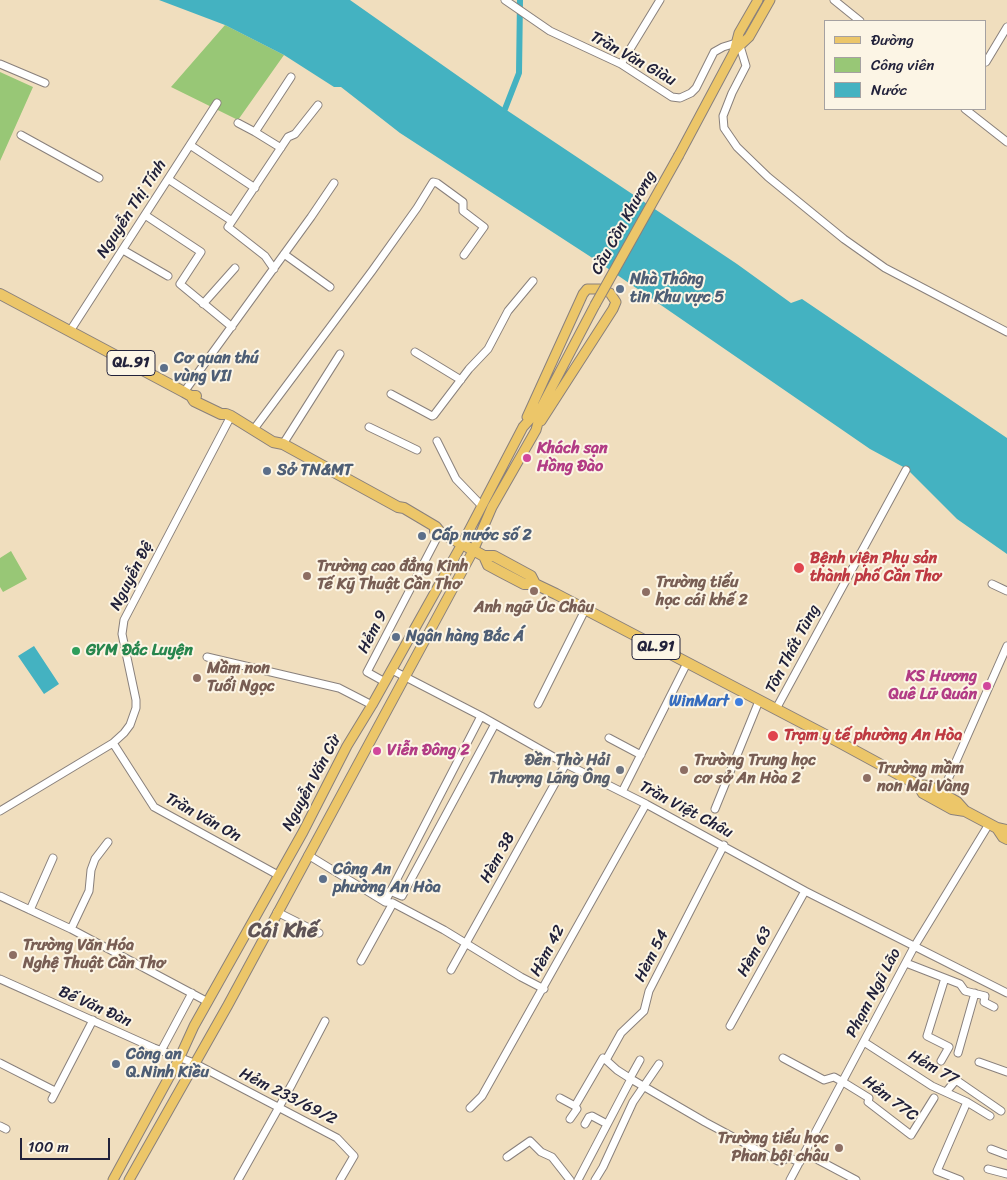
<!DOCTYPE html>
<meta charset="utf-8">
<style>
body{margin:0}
#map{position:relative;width:1007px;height:1180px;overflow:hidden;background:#f0debe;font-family:Sriracha,sans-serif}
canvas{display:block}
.legend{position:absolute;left:824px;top:20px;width:162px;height:90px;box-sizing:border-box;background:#fcf5e5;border:1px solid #a5a1a1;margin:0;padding:6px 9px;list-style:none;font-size:15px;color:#22223b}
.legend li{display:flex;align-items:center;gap:10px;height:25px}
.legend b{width:25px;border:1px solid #a5a1a1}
.scale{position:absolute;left:20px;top:1138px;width:90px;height:22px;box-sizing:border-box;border:2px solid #22223b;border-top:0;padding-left:6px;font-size:15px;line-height:18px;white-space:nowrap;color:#22223b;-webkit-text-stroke:4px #fcf5e5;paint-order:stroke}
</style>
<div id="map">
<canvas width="1007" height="1180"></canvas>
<ul class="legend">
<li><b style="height:6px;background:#ecc669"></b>Đường</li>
<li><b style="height:14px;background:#98c776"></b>Công viên</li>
<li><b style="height:14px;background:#44b2c1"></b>Nước</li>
</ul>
<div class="scale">100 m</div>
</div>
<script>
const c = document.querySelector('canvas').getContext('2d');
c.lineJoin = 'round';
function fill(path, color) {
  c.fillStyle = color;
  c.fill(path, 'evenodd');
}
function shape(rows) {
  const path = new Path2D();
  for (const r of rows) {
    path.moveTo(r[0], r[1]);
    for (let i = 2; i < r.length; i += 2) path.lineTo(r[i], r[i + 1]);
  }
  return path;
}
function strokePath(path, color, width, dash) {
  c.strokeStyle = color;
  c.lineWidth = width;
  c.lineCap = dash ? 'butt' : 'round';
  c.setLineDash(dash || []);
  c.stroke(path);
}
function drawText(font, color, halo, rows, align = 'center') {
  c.font = font + ' Sriracha,sans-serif';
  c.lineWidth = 4;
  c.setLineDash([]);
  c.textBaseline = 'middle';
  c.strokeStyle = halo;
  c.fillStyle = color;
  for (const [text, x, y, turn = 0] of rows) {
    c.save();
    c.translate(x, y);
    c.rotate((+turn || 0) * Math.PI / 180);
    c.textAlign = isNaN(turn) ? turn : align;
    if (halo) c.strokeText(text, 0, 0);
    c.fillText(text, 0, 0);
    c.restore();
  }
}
fill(shape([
 [225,25,284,55,238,120,171,87],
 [0,72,33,87,0,161],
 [11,551,27,579,3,592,0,587,0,558]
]), '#98c776');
fill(shape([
 [159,0,350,0,505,109,737,264,791,303,802,299,1007,438,1007,554,957,519,907,469,870,449,594,259,400,133,341,87,334,87,284,55,225,25],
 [34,646,59,684,44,694,18,656]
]), '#44b2c1');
strokePath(shape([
 [505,109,519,73,520,0]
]), '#44b2c1', 6);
const minor = shape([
 [505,0,550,31,621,64,672,97,680,98,691,93,696,88,714,52,723,47,736,43],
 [834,0,860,21],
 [740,46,746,66,732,93,723,116,724,128,737,147,768,177,844,239,885,268,1007,332],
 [986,62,1007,27],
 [0,64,45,83],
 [621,64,660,0],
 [965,109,1007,142],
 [238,123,255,132],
 [21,135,99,178],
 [190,145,255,188],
 [281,148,255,132,291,77],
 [168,179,232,221],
 [145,215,201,252,180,284,232,327],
 [123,250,168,276],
 [284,254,330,287],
 [274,269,265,256,228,227,288,137,295,134,318,105],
 [203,304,235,268],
 [70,331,217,103],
 [415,352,461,380],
 [184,392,311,217,334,183],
 [391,394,432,416,434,415,469,369,488,349,508,311,533,281],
 [369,427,417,450],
 [254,429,372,271,417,208,433,182,437,183,463,202,463,211,484,227,464,255],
 [437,441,456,479,481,505],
 [283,444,340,354],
 [992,584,1007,591],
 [207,657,339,688,372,705],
 [392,670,481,716,566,764,646,804,805,891,1007,993],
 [385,682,367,672,440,532],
 [538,704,585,610],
 [776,709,906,470],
 [609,738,641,755],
 [113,743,154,807,278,875],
 [622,792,687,663],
 [942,793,1007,646],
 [715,809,759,701],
 [0,811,113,743,124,733,130,725,136,708,136,700,122,634,124,620,231,416],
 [308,855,385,902,481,716],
 [390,891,402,896,495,724],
 [0,896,71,929,208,1002],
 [385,902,393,903,444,930,521,977,544,989],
 [30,910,53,858],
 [277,912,319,933],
 [71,929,89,891,91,870,95,859,108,842],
 [361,961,393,903],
 [906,963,960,984,965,991,985,996,984,1002,994,1007],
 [451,970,568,760],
 [0,979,154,1048,194,1063,337,1138,354,1156,340,1180],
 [730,1026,805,891],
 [864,1042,932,1086,967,1102,990,1116],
 [161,1051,192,993],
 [958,1053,975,993],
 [783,1058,824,1080,834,1077,843,1082,869,1098,868,1102,911,1135,934,1098],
 [606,1060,617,1070,631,1079,705,1122,778,1161,784,1160,787,1157,800,1162],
 [941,1061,949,1047,927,1036,945,978],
 [979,1062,1007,1072],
 [0,1063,55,1091],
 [630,1078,640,1060],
 [946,1092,956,1080,1001,1111],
 [560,1098,575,1106,603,1058,606,1060,621,1033,644,1011,649,991,724,845],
 [52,1099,93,1020],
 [470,1108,482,1096,646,804],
 [570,1119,577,1109,575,1106],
 [585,1124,589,1117,592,1116,607,1124],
 [0,1126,6,1129],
 [991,1149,1007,1155],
 [805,1153,856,1180],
 [507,1157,530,1141,541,1152,552,1157,570,1180],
 [988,1169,1007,1174],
 [238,1180,292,1084,325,1021],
 [578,1180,631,1079],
 [595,1180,603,1167,633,1102,659,1064],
 [790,1180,914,947,989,824],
 [960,1180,937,1171,967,1102]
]);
const major = shape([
 [734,51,749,37,770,0],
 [679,155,734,52,739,33,758,0],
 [527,417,583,294,587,289,600,289,610,293,616,302,613,309,541,421],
 [113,1180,179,1059,194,1026,303,832,347,746,372,705,462,544,523,427,542,406],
 [129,1180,228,1005,473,551,492,507,536,430,543,404,595,305]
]);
const highway = shape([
 [0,294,184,392,191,396,196,396],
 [191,396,194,401,221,414,226,414,231,416,273,442,283,444,398,507,404,508,436,527,440,532],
 [435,531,440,532,484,556,494,556,531,576,535,584],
 [484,556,488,565,501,572,524,584,535,584,556,594,837,741,918,785,929,786,957,802,965,811],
 [918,785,923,793,952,809,965,811,997,828,1007,830],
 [997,828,1003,837,1007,839]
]);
strokePath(minor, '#89807c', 9);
strokePath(major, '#89807c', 11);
strokePath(highway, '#89807c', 12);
strokePath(minor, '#fff', 7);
strokePath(major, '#ecc669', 9);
strokePath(highway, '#ecc669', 10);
const majorBridge = shape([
 [595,305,679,155]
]);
strokePath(majorBridge, '#89807c', 11, []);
strokePath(majorBridge, '#ecc669', 9);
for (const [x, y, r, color] of [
 [620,289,5,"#5c6f8a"],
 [164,368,5,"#5c6f8a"],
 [527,458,5,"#d1479c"],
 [267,471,5,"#5c6f8a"],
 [422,536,5,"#5c6f8a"],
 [799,568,6,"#e0444e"],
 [307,576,5,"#8d6e63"],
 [534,591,5,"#8d6e63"],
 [646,592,5,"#8d6e63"],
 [396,637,5,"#5c6f8a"],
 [76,651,5,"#2e9e5b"],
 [197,678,5,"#8d6e63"],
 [987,686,5,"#d1479c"],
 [739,702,5,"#3f7fe0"],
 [773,736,6,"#e0444e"],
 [377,751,5,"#d1479c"],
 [620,770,5,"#6b7280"],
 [684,770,5,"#8d6e63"],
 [867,778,5,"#8d6e63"],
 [323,879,5,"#5c6f8a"],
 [13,955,5,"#8d6e63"],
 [116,1064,5,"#5c6f8a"],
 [839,1148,5,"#8d6e63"]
]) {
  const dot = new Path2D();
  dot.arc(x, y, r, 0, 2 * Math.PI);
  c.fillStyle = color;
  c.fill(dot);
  strokePath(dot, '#fcf5e5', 2);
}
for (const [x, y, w] of [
 [131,363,48],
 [656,647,48]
]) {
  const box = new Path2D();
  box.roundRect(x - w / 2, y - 12.5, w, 25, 4);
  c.fillStyle = '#fcf5e5';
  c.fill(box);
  strokePath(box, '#22223b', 1);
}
drawText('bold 15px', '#22223b', null, [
 ["QL.91",131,363],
 ["QL.91",656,647]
]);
drawText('16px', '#22223b', '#fcf5e5', [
 ["Trần Văn Giàu",633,59,29],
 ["Nguyễn Thị Tính",132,209,-57],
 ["Cầu Cồn Khương",624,223,-61],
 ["Nguyễn Đệ",132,576,-63],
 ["Hẻm 9",373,632,-63],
 ["Tôn Thất Tùng",793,649,-62],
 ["Nguyễn Văn Cừ",312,783,-62],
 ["Trần Việt Châu",686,810,28],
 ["Trần Văn Ơn",203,818,29],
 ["Hèm 38",498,858,-61],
 ["Hèm 42",548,951,-62],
 ["Hèm 63",755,952,-61],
 ["Hèm 54",652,956,-63],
 ["Phạm Ngũ Lão",874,993,-62],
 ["Bế Văn Đàn",95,1007,24],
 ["Hẻm 77",933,1068,29],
 ["Hẻm 233/69/2",288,1097,27],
 ["Hẻm 77C",890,1099,37]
]);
drawText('bold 16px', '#4e5e75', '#fcf5e5', [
 ["Nhà Thông",630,280],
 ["tin Khu vực 5",630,298],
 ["Cơ quan thú",174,359],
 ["vùng VII",174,377],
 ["Sở TN&MT",277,471],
 ["Cấp nước số 2",432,536],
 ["Ngân hàng Bắc Á",406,637],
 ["Công An",333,870],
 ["phường An Hòa",333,888],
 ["Công an",126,1055],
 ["Q.Ninh Kiều",126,1073]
], 'left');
drawText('bold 16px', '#b23c85', '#fcf5e5', [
 ["Khách sạn",537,449],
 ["Hồng Đào",537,467],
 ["KS Hương",977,677,"right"],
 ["Quê Lữ Quán",977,695,"right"],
 ["Viễn Đông 2",387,751]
], 'left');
drawText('bold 16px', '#be3a42', '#fcf5e5', [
 ["Bệnh viện Phụ sản",810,559],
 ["thành phố Cần Thơ",810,577],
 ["Trạm y tế phường An Hòa",784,736]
], 'left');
drawText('bold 16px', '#785e54', '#fcf5e5', [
 ["Trường cao đẳng Kinh",317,567],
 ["Tế Kỹ Thuật Cần Thơ",317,585],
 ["Trường tiểu",656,583],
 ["học cái khế 2",656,601],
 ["Anh ngữ Úc Châu",534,608,"center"],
 ["Mầm non",207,669],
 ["Tuổi Ngọc",207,687],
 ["Trường Trung học",694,761],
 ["cơ sở An Hòa 2",694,779],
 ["Trường mầm",877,769],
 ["non Mai Vàng",877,787],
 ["Trường Văn Hóa",23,946],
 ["Nghệ Thuật Cần Thơ",23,964],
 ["Trường tiểu học",829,1139,"right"],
 ["Phan bội châu",829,1157,"right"]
], 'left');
drawText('bold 16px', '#27864d', '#fcf5e5', [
 ["GYM Đắc Luyện",86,651]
], 'left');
drawText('bold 16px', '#366cbe', '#fcf5e5', [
 ["WinMart",729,702]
], 'right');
drawText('bold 16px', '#5b616d', '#fcf5e5', [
 ["Đền Thờ Hải",610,761],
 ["Thượng Lãng Ông",610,779]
], 'right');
drawText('bold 21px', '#5f5456', '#fcf5e5', [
 ["Cái Khế",283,932]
]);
</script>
